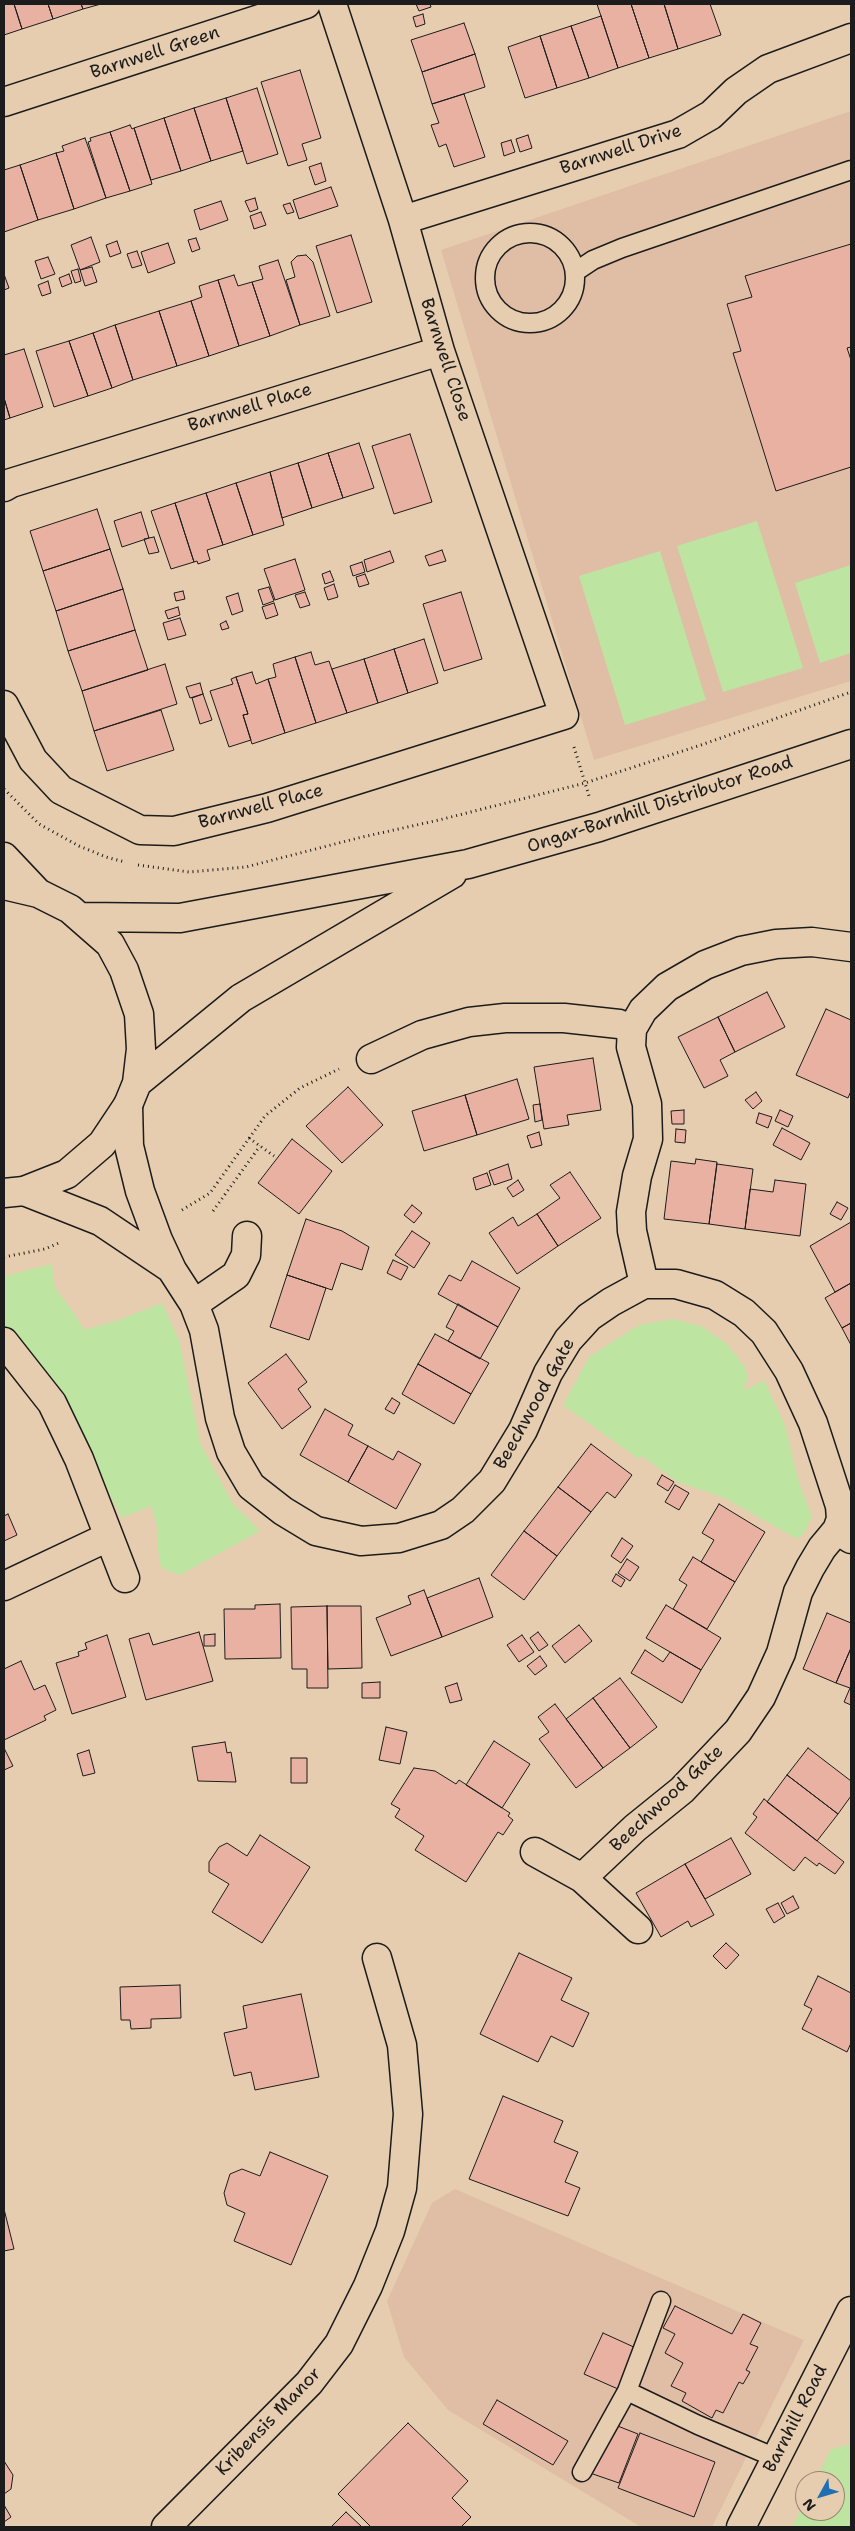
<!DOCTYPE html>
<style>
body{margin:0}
#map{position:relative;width:855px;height:2531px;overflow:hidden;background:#e7cdaf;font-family:"Shantell Sans",sans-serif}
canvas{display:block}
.frame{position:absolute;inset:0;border:5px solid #1c1c1c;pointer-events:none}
.north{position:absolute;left:795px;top:2471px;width:50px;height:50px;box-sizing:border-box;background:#e7cdaf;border:1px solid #968674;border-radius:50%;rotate:231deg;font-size:14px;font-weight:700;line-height:20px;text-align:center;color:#1c1c1c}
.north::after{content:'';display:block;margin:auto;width:18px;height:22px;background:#1f6fb2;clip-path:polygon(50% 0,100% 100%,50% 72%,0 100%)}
</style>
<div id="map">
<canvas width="855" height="2531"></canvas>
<div class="frame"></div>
<div class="north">N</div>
</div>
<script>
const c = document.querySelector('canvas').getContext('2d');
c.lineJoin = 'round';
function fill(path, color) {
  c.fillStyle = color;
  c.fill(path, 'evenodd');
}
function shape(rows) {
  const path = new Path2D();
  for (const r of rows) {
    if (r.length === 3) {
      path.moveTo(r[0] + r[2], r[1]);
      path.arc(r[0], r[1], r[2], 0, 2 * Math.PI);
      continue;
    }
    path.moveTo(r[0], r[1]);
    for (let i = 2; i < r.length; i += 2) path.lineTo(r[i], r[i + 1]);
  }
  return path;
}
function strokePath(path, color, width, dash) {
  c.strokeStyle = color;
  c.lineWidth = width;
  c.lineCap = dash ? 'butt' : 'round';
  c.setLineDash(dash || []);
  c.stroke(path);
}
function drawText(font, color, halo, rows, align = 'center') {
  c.font = font + ' "Shantell Sans",sans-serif';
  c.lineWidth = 4;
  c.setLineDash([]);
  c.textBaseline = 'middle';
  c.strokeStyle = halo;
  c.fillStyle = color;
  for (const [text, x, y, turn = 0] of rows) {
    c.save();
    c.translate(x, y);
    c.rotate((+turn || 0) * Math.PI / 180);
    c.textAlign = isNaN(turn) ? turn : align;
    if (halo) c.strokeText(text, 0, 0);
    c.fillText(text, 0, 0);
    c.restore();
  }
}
fill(shape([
 [851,111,851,681,594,760,441,250],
 [455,2189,804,2340,712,2527,641,2527,448,2410,404,2357,387,2301,432,2203]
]), '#e0bea5');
fill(shape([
 [757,521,803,668,723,692,677,546],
 [660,551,706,700,625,725,579,576],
 [851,565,851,653,820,663,795,583],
 [52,1264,55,1288,74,1313,84,1330,119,1320,162,1303,179,1340,201,1445,233,1504,260,1531,180,1575,161,1568,157,1543,157,1527,151,1506,122,1518,62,1404,4,1331,4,1276],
 [673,1319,701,1326,726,1343,745,1367,748,1378,743,1391,764,1380,785,1425,799,1483,812,1517,804,1533,797,1539,725,1498,678,1482,642,1456,639,1459,563,1405,589,1357,639,1325],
 [851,2444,851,2527,792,2527,805,2501,805,2511,835,2511,835,2481,815,2481,831,2449]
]), '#bde4a0');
const building = shape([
 [4,4,14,4,22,29,4,35,4,4],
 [14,4,48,4,53,19,22,29,14,4],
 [48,4,81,4,83,9,53,19,48,4],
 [81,4,101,4,83,9,81,4],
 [416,4,430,4,431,7,419,11,416,4],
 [597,4,631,4,649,58,618,68,597,4],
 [631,4,664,4,678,49,649,58,631,4],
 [664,4,710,4,721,35,678,49,664,4],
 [423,14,425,24,416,27,413,17,423,14],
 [601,16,618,68,589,78,571,26,601,16],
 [464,23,475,54,422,72,411,40,464,23],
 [571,26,589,78,557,88,540,36,571,26],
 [540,36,557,88,525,98,508,47,540,36],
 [475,54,485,87,432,104,422,72,475,54],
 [300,70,321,138,302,144,307,160,288,166,261,82,300,70],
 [257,88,278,154,247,164,226,98,257,88],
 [464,94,485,157,454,167,446,144,439,147,431,125,439,123,432,104,464,94],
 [226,98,243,151,211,161,194,108,226,98],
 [194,108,211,161,181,171,164,118,194,108],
 [164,118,181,171,151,180,134,128,164,118],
 [130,125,132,129,134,128,152,184,130,191,110,132,130,125],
 [110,132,130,191,106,198,88,142,91,141,90,138,110,132],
 [528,135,532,148,520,152,516,139,528,135],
 [85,138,106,198,74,209,56,153,64,151,62,146,85,138],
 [511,140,515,152,504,156,501,143,511,140],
 [56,153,74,209,38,220,20,165,56,153],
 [321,163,326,181,315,185,309,167,321,163],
 [20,165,38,220,4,232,4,170,20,165],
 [331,187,338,206,299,219,293,200,331,187],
 [255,198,258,209,250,212,245,201,255,198],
 [221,201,228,220,200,230,194,210,221,201],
 [290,203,294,212,287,214,283,205,290,203],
 [261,212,266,225,254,229,250,216,261,212],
 [351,235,372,302,337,313,316,246,351,235],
 [91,237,100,262,80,270,71,245,91,237],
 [196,238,200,249,192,252,188,240,196,238],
 [117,241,121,253,110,257,106,245,117,241],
 [168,243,175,263,148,273,141,252,168,243],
 [851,244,851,347,847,348,851,360,851,467,776,491,733,353,741,351,727,304,752,297,745,276,851,244],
 [137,251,142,265,132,268,127,254,137,251],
 [306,255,313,262,330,316,300,325,286,280,295,277,291,262,297,256,306,255],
 [48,257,55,274,41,279,35,261,48,257],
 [278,260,300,325,270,336,252,282,263,279,259,266,278,260],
 [92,267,97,282,85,286,80,270,92,267],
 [78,269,81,281,75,283,71,271,78,269],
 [69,274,72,283,62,287,59,278,69,274],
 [234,275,238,286,252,282,270,336,239,346,218,280,234,275],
 [5,277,9,288,4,290,4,278,5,277],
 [218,280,239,346,209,356,191,301,202,297,199,286,218,280],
 [48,281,51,293,42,296,38,285,48,281],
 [191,301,209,356,177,366,159,311,191,301],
 [159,311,177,366,133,380,115,325,159,311],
 [115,325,133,380,112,388,93,333,115,325],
 [93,333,112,388,88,396,69,341,93,333],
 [69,341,88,396,54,407,36,351,69,341],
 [24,349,43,407,10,418,4,398,4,355,24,349],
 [4,398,10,418,4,420,4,398],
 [410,434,432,502,394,514,372,446,410,434],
 [359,443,374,488,343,498,328,453,359,443],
 [328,453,343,498,312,508,298,463,328,453],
 [298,463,312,508,282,518,270,472,298,463],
 [270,472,284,525,253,535,236,483,270,472],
 [236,483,253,535,223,545,206,493,236,483],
 [206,493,223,545,207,550,210,560,198,564,197,561,194,562,175,503,206,493],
 [175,503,194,562,171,569,151,511,175,503],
 [97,509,110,549,43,571,30,531,97,509],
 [141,512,149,538,122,547,114,521,141,512],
 [154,537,159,552,149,554,144,539,154,537],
 [110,549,123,589,56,611,43,571,110,549],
 [442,550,446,561,429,566,425,556,442,550],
 [390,551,394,562,367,572,364,560,390,551],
 [295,559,305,590,275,600,264,569,295,559],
 [362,562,365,572,353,576,350,566,362,562],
 [330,571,334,581,325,584,322,574,330,571],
 [365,574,369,584,359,587,356,577,365,574],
 [334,584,338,597,328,600,324,588,334,584],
 [269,587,274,601,263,605,258,590,269,587],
 [123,589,135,630,68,651,56,611,123,589],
 [183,591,185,599,176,601,174,593,183,591],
 [305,592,310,605,300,608,295,595,305,592],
 [461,592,482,659,444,671,423,604,461,592],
 [238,593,243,611,232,615,226,597,238,593],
 [274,603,278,615,266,619,262,607,274,603],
 [178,607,180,615,168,619,165,611,178,607],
 [180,618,186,635,168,640,163,623,180,618],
 [226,621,229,628,222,630,220,624,226,621],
 [135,630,148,670,82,691,68,651,135,630],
 [424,639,438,683,408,693,394,649,424,639],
 [394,649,408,693,378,703,364,659,394,649],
 [311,652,315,665,329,661,347,713,316,723,295,657,311,652],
 [295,657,316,723,285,733,268,679,276,677,273,664,295,657],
 [364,659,378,703,347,713,332,669,364,659],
 [165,664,177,704,94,731,82,691,165,664],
 [252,672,256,684,268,679,285,733,252,744,243,715,248,714,236,677,252,672],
 [236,677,248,714,243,715,251,740,229,747,210,691,233,684,231,679,236,677],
 [200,683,203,694,190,698,186,687,200,683],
 [203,694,212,720,200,724,192,698,203,694],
 [161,710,174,750,107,771,94,731,161,710],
 [767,992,785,1027,735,1052,718,1017,767,992],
 [826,1009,851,1020,851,1091,848,1098,796,1075,826,1009],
 [718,1017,735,1052,720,1060,728,1076,704,1088,678,1037,718,1017],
 [593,1058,601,1110,567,1115,569,1125,544,1129,534,1067,593,1058],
 [517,1079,529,1119,477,1135,465,1095,517,1079],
 [348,1087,383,1125,342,1163,306,1126,348,1087],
 [756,1092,762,1101,753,1109,745,1100,756,1092],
 [465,1095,477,1135,424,1151,412,1111,465,1095],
 [540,1104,542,1120,535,1122,533,1105,540,1104],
 [684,1110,684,1124,672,1124,671,1111,684,1110],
 [780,1110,793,1116,788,1127,775,1121,780,1110],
 [759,1113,772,1117,768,1128,756,1123,759,1113],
 [782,1128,810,1143,801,1160,773,1145,782,1128],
 [676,1129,686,1130,685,1143,675,1142,676,1129],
 [539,1132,542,1145,531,1148,527,1136,539,1132],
 [292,1139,332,1171,299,1214,258,1183,292,1139],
 [696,1159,717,1162,709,1224,664,1219,671,1161,695,1164,696,1159],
 [508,1164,512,1179,494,1185,489,1171,508,1164],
 [717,1164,753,1169,745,1229,709,1224,717,1164],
 [570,1172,601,1218,558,1246,537,1214,560,1198,550,1185,570,1172],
 [487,1173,491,1185,476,1190,473,1178,487,1173],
 [518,1180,524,1190,513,1197,507,1188,518,1180],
 [775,1180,806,1184,800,1236,745,1229,750,1189,773,1192,775,1180],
 [837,1202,848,1208,841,1220,830,1214,837,1202],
 [412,1205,422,1213,414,1223,404,1215,412,1205],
 [537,1214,558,1246,517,1274,489,1233,513,1217,518,1226,537,1214],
 [306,1219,342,1231,369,1247,362,1270,341,1263,332,1290,287,1275,306,1219],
 [851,1222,851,1283,835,1292,810,1246,851,1222],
 [412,1231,430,1243,414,1268,395,1255,412,1231],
 [393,1260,408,1267,401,1280,387,1273,393,1260],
 [472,1261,520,1288,498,1327,438,1294,449,1275,461,1281,472,1261],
 [287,1275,326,1288,309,1340,270,1327,287,1275],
 [851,1283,851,1323,842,1328,825,1298,851,1283],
 [458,1304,498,1327,480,1359,448,1341,454,1331,446,1327,458,1304],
 [851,1323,851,1345,842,1328,851,1323],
 [435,1334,489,1363,471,1394,418,1364,435,1334],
 [286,1354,307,1382,298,1389,311,1407,282,1429,248,1383,286,1354],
 [418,1364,471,1394,454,1424,402,1394,418,1364],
 [392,1398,400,1403,394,1414,385,1409,392,1398],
 [325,1409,353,1425,348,1435,368,1446,348,1482,300,1455,325,1409],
 [591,1444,632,1475,615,1498,607,1492,591,1512,558,1487,591,1444],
 [368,1446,393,1460,398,1451,421,1464,396,1509,348,1482,368,1446],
 [662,1475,674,1482,668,1491,657,1484,662,1475],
 [675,1485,689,1493,679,1510,665,1502,675,1485],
 [558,1487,591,1512,557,1556,524,1531,558,1487],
 [719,1504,765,1532,735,1582,701,1562,714,1540,702,1533,719,1504],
 [8,1514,17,1535,4,1541,4,1516,8,1514],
 [524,1531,557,1556,524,1600,491,1575,524,1531],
 [622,1538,633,1546,621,1563,611,1556,622,1538],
 [693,1557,735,1582,707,1629,673,1609,687,1585,679,1580,693,1557],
 [627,1559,639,1567,630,1581,618,1573,627,1559],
 [616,1574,625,1580,621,1587,612,1581,616,1574],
 [479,1578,493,1617,442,1637,427,1598,479,1578],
 [424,1590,442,1637,391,1656,376,1618,411,1604,408,1596,424,1590],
 [280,1604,281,1658,225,1659,224,1609,255,1609,255,1605,280,1604],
 [666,1605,721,1638,701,1670,646,1638,666,1605],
 [327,1606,328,1688,307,1688,307,1669,292,1669,291,1607,327,1606],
 [327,1606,361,1606,362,1668,328,1669,327,1606],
 [827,1613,851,1623,851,1648,836,1683,803,1669,827,1613],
 [579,1625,592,1641,565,1663,552,1646,579,1625],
 [199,1632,213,1681,146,1700,129,1639,149,1633,153,1645,199,1632],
 [538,1632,548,1645,539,1651,530,1638,538,1632],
 [215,1634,215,1646,204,1646,204,1635,215,1634],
 [107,1635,126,1697,72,1714,56,1663,79,1656,78,1652,87,1649,85,1643,107,1635],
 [522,1635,534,1652,519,1662,507,1645,522,1635],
 [851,1648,851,1705,844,1702,850,1688,836,1683,851,1648],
 [645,1650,663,1662,670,1652,701,1670,682,1703,631,1673,645,1650],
 [540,1656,547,1666,535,1675,527,1666,540,1656],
 [21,1661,34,1690,45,1685,56,1710,44,1716,46,1720,4,1740,4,1669,21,1661],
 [620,1678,657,1727,630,1748,593,1698,620,1678],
 [380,1682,380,1698,362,1698,362,1683,380,1682],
 [457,1683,462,1700,450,1703,445,1687,457,1683],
 [593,1698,630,1748,603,1768,566,1719,593,1698],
 [555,1704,603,1768,576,1788,539,1739,549,1732,538,1717,555,1704],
 [386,1727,407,1732,400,1764,379,1760,386,1727],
 [494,1741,530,1764,502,1808,466,1785,494,1741],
 [225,1742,227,1753,231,1752,236,1782,198,1781,192,1747,225,1742],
 [4,1748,13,1766,4,1770,4,1748],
 [808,1748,851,1781,851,1796,838,1814,787,1775,808,1748],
 [89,1750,95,1773,83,1776,77,1754,89,1750],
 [291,1758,307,1758,307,1783,291,1783,291,1758],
 [414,1768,435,1771,456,1784,459,1780,510,1813,508,1816,513,1820,503,1835,498,1832,466,1882,415,1850,424,1836,395,1817,400,1809,391,1804,414,1768],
 [787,1775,838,1814,817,1841,767,1802,787,1775],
 [764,1799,844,1862,835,1874,819,1863,817,1866,805,1857,794,1871,745,1833,757,1817,753,1814,764,1799],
 [260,1835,310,1867,262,1943,212,1912,229,1884,209,1872,209,1862,219,1847,227,1843,247,1856,260,1835],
 [731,1838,751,1874,705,1899,685,1864,731,1838],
 [685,1864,714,1915,691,1927,688,1921,661,1937,636,1893,685,1864],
 [793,1896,799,1908,787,1914,781,1903,793,1896],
 [778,1903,785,1916,774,1923,766,1909,778,1903],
 [726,1943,739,1955,726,1969,713,1956,726,1943],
 [519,1953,572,1978,561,2000,589,2013,573,2047,551,2036,538,2062,480,2034,519,1953],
 [818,1976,851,1993,851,2043,847,2052,802,2029,812,2009,804,2005,818,1976],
 [180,1985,181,2018,151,2019,151,2028,131,2029,130,2020,121,2020,120,1987,180,1985],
 [301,1994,319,2077,255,2090,251,2072,234,2076,224,2033,247,2028,243,2006,301,1994],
 [503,2096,563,2121,554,2142,578,2152,565,2182,580,2188,568,2216,469,2179,503,2096],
 [270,2152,328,2176,291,2265,234,2241,245,2213,227,2205,224,2193,230,2174,242,2169,260,2176,270,2152],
 [4,2209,14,2249,4,2251,4,2209],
 [675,2306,732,2334,743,2314,761,2323,750,2344,758,2347,746,2370,750,2372,743,2384,739,2382,723,2413,716,2410,712,2418,682,2401,686,2393,671,2386,683,2363,665,2353,675,2334,663,2328,675,2306],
 [603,2333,636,2348,618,2389,584,2374,603,2333],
 [497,2400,568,2441,553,2465,483,2424,497,2400],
 [408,2423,468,2481,452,2498,471,2517,461,2527,371,2527,338,2494,408,2423],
 [610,2423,638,2434,619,2483,590,2473,610,2423],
 [640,2433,715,2462,694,2517,618,2488,640,2433],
 [4,2461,13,2475,11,2489,4,2494,4,2461],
 [4,2505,11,2517,4,2522,4,2505],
 [346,2512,362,2527,331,2527,346,2512]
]);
fill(building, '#e9b1a1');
strokePath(building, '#1c1c1c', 1);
const lane = shape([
 [530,278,45],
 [575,272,593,260,622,248,851,170],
 [627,2391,698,2425,776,2458],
 [582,2472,627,2391,661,2301]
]);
const street = shape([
 [4,102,306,4],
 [403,220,678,134,711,115,736,91,768,69,851,38],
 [4,487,11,483,440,351],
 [4,705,33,760,61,790,140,830,174,831,267,808,564,715,440,351,403,220,332,4],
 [371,1059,422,1035,469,1022,505,1018,564,1018,619,1024,632,1029],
 [128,1105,129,1146,140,1191,158,1240,172,1270,194,1304,204,1330,220,1418,231,1452,251,1486,283,1511,316,1531,361,1541,399,1538,441,1525,463,1510,492,1481,523,1430,548,1373,568,1340,589,1317,611,1302,644,1284,676,1284,715,1295,744,1313,764,1332,789,1371,813,1423,840,1506,841,1519,837,1530,851,1539],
 [24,1191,100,1221,170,1268],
 [644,1284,632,1231,631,1212,637,1176,648,1139,647,1104,631,1047,632,1029,643,1010,667,987,705,965,741,951,776,944,812,942,851,947],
 [194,1304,236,1275,246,1255,247,1236],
 [4,1342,52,1403,79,1459,125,1578],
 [4,1586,108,1537],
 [535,1852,582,1878,638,1929],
 [582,1878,635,1828,682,1790,738,1731,761,1697,781,1653,798,1592,810,1568,822,1548,837,1530],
 [166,2527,309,2383,339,2344,368,2286,390,2231,402,2188,408,2114,402,2045,377,1958]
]);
const secondary = shape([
 [4,857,38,893],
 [4,885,38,893,70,909,110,944,124,970,139,1014,141,1049,137,1083,128,1105,102,1144,67,1174,24,1191,4,1193],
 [81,917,180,918,468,864,599,827,851,744],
 [137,1083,241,998,452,874],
 [741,2527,851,2311]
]);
strokePath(lane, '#1c1c1c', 21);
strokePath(street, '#1c1c1c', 31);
strokePath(secondary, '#1c1c1c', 31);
strokePath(shape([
 [574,747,589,796],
 [4,789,39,824,79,846,106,857,125,862],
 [138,865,189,872,246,867,358,838,439,820,585,783,701,745,851,692],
 [249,1138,274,1156],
 [182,1210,210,1193,265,1116,300,1088,339,1069],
 [213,1211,260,1146],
 [4,1257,45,1249,61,1242]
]), '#1c1c1c', 3, [1, 4]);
strokePath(lane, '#e7cdaf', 18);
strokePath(street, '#e7cdaf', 28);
strokePath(secondary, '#e7cdaf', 28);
drawText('18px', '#1c1c1c', '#e7cdaf', [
 ["Barnwell Green",155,53,-18],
 ["Barnwell Drive",621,150,-18],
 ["Barnwell Close",445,360,72],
 ["Barnwell Place",250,408,-17],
 ["Ongar-Barnhill Distributor Road",660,805,-18],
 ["Barnwell Place",261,807,-15],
 ["Beechwood Gate",535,1404,-61],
 ["Beechwood Gate",667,1799,-43],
 ["Barnhill Road",796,2419,-63],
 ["Kribensis Manor",269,2422,-46]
]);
</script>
